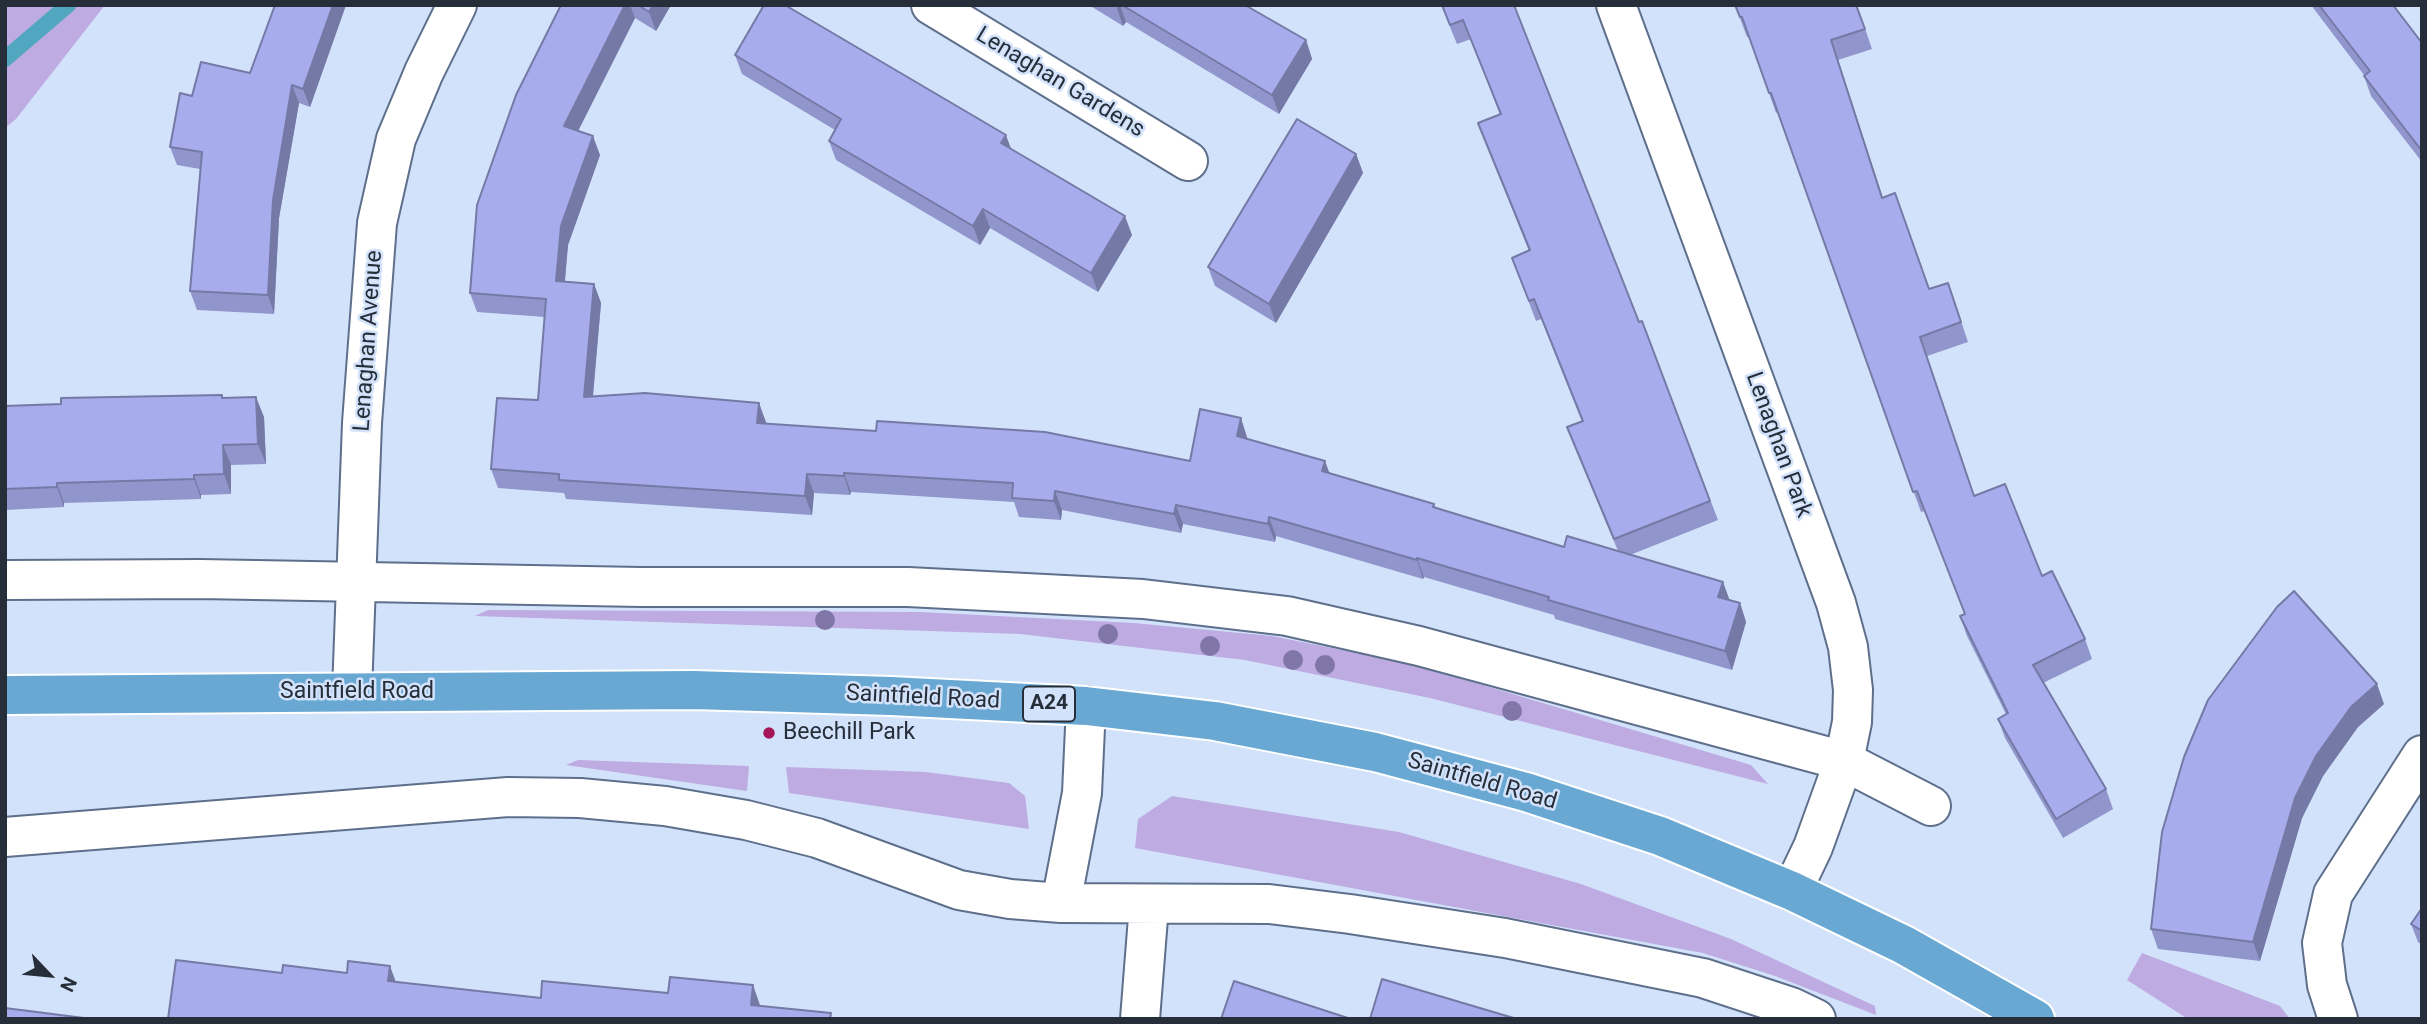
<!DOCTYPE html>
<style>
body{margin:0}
#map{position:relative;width:2427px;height:1024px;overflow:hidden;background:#d3e2fb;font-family:Roboto,sans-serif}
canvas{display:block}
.frame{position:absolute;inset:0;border:7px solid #262e39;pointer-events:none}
.north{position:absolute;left:14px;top:940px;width:70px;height:70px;-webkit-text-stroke:5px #d3e2fb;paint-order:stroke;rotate:116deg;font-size:19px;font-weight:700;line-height:28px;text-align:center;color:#262e39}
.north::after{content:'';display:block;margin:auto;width:24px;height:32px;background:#262e39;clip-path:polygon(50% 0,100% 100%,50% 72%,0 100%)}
</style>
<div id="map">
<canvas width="2427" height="1024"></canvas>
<div class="frame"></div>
<div class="north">N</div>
</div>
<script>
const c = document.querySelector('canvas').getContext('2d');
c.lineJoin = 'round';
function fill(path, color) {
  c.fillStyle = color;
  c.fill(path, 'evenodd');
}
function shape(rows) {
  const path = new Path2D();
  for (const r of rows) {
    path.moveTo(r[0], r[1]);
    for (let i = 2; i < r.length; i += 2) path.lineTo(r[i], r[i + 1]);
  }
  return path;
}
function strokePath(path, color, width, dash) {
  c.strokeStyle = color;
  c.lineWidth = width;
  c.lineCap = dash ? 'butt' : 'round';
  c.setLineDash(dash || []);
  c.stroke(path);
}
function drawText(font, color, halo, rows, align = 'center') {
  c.font = font + ' Roboto,sans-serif';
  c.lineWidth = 5;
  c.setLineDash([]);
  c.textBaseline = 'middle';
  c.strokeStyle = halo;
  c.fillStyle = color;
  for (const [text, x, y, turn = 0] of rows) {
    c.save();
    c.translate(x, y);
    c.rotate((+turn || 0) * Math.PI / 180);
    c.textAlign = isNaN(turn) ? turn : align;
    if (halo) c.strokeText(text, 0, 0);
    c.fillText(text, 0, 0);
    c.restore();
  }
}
fill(shape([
 [5,5,105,5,16,119,5,128],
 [488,610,920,612,1134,623,1272,636,1412,664,1751,765,1768,784,1430,698,1245,660,1020,634,475,616],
 [578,760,749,766,747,791,566,765],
 [786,767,926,772,1009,783,1025,796,1029,829,789,793],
 [1172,796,1399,832,1581,884,1731,939,1875,1006,1876,1015,1775,976,1703,953,1135,848,1138,819],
 [2142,953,2280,1006,2290,1019,2188,1019,2127,980]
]), '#bdabe1');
strokePath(shape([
 [5,59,68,5]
]), '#51a7c0', 16);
const minor = shape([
 [931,5,1188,161],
 [1616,5,1836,603,1848,647,1853,690,1852,722,1844,761,1813,847,1792,891],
 [5,580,200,579,641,587,908,587,1143,599,1287,616,1419,646,1844,761,1931,806],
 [352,692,362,423,377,223,396,139,424,72,457,5],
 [5,837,508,797,580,798,665,806,746,820,817,838,959,890,1010,899,1061,903,1269,904,1350,914,1505,938,1703,978,1791,1007,1816,1019],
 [1061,903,1082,793,1086,706],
 [1140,1019,1149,905],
 [2338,1019,2327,985,2322,943,2333,894,2422,755]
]);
const highway = shape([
 [5,695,693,690,891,696,1086,706,1215,721,1375,752,1526,792,1660,836,1792,891,1904,945,2035,1019]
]);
strokePath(minor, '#5e6f8b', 42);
strokePath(highway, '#fff', 42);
strokePath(minor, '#fff', 38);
strokePath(highway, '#68a8d3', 38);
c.fillStyle = '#8076a8';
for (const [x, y] of [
 [825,620],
 [1108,634],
 [1210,646],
 [1293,660],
 [1325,665],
 [1512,711]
]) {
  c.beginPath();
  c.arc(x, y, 10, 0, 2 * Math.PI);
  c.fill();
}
fill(shape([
 [275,5,346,5,310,107,299,103,279,218,274,314,197,310,190,291,200,169,177,165,170,147,192,96,250,73],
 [561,5,671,5,656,31,635,18,578,131,600,155,568,245,565,281,594,284,601,303,593,397,759,403,766,424,1190,461,1247,437,1247,439,1329,473,1434,504,1436,508,1564,547,1618,551,1567,427,1582,422,1541,319,1536,321,1512,258,1529,251,1478,123,1500,115,1471,39,1457,44,1441,5,1514,5,1639,322,1642,321,1718,520,1630,555,1729,600,1740,603,1746,622,1732,670,1555,619,1554,615,1424,577,1423,579,1276,536,1275,542,1183,524,1181,533,1062,510,1061,520,1019,517,1014,502,851,492,850,495,814,493,812,515,566,499,564,493,498,488,491,469,538,400,545,317,477,312,470,293],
 [1089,5,1245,5,1306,40,1312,59,1279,114,1126,22,1123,26],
 [1735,5,1857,5,1872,49,1838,60,1883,198,1929,289,1955,303,1968,342,1927,356,1974,496,2042,576,2085,639,2092,659,2043,683,2106,789,2113,809,2063,838,2005,738,1998,719,2006,714,1967,636,1960,616,1965,614,1925,511,1921,512,1778,112,1776,113,1749,36,1747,37],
 [2311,5,2393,5,2422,43,2422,162,2371,96,2364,76,2364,75],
 [735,55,1011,148,1132,235,1098,292,990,228,980,245,836,160,829,141,835,130,742,74],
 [1356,154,1363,173,1276,323,1215,286,1208,267],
 [222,395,224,398,264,417,266,464,231,465,231,494,201,495,201,499,64,503,64,507,5,510,5,406,61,404],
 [2294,591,2384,704,2358,727,2323,776,2302,818,2260,961,2158,949,2151,929],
 [2422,908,2422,945,2418,942,2411,924]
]), '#9095cb');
fill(shape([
 [333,5,346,5,310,107,303,89],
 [625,5,630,5,635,18,571,145,564,126],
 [653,5,671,5,656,31,649,12],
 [1118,5,1120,5,1126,22,1123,26,1117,8],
 [1306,40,1312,59,1279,114,1272,95],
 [1831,40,1838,60,1889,218,1882,198],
 [292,85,299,103,279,218,274,314,268,295,273,200],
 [1006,135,1013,154,1001,143],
 [593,136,600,155,568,245,563,300,556,281,561,226],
 [1356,154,1363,173,1276,323,1269,304],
 [983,209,990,228,980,245,973,226],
 [1125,216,1132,235,1098,292,1091,273],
 [594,284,601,303,591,416,584,397],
 [256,397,264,417,266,464,258,444],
 [759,403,766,422,764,442,757,423],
 [1241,418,1247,437,1244,455,1237,436],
 [223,445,231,465,231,494,224,474],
 [1325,461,1332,480,1322,471],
 [844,473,851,492,850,495,844,476],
 [807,474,814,493,812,515,805,496],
 [194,475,201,495,201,499,194,479],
 [57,483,64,503,64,507,57,487],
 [1055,491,1062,510,1061,520,1054,501],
 [1176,505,1183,524,1181,533,1174,514],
 [1269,517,1276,536,1275,542,1268,524],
 [1417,558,1424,577,1423,579,1417,560],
 [1723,582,1730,601,1718,597],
 [1740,603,1746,622,1732,670,1725,651],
 [2377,684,2384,704,2358,727,2323,776,2302,818,2260,961,2253,942,2295,798,2316,756,2351,707],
 [390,966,397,985,388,981],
 [753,985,760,1005,759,1019,751,1005]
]), '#7579a5');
const building = shape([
 [275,5,333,5,303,89,292,85,273,200,268,295,190,291,202,152,170,147,180,93,192,96,201,62,250,73,275,5],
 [561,5,625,5,564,126,593,136,561,226,556,281,594,284,584,397,645,393,759,403,757,423,876,431,877,421,1045,432,1190,461,1200,409,1241,418,1237,436,1325,461,1322,471,1434,504,1433,507,1564,547,1567,536,1723,582,1718,597,1740,603,1725,651,1548,600,1549,597,1417,558,1417,560,1269,517,1268,524,1176,505,1174,514,1055,491,1054,501,1012,498,1013,483,844,473,844,476,807,474,805,496,559,480,559,474,491,469,497,398,538,400,546,299,470,293,477,205,516,95,561,5],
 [638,5,653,5,649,12,638,5],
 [764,5,785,5,1006,135,1001,143,1125,216,1091,273,983,209,973,226,829,141,841,119,735,55,764,5],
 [1122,5,1245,5,1306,40,1272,95,1122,5],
 [1442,5,1514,5,1639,322,1642,321,1710,501,1614,539,1567,427,1583,421,1534,299,1529,301,1512,258,1530,250,1478,123,1501,114,1463,20,1450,25,1442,5],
 [1735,5,1856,5,1865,29,1831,40,1882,198,1895,193,1929,289,1948,283,1961,322,1920,337,1974,496,2005,484,2042,576,2052,571,2085,639,2033,665,2106,789,2056,819,1998,719,2008,713,1960,616,1965,614,1917,491,1913,492,1771,93,1769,93,1742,17,1740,17,1735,5],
 [2319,5,2393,5,2422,43,2422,151,2364,76,2370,71,2319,5],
 [1297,119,1356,154,1269,304,1208,267,1297,119],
 [222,395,222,398,256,397,258,444,223,445,224,474,194,475,194,479,57,483,57,487,5,489,5,406,61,404,61,398,222,395],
 [2294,591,2377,684,2351,707,2316,756,2295,798,2253,942,2151,929,2162,832,2184,757,2208,700,2277,607,2294,591],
 [2422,908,2422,931,2411,924,2422,908],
 [176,960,282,973,283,965,347,973,348,961,390,966,388,981,541,998,542,981,668,993,670,977,753,985,751,1005,831,1013,830,1019,168,1019,176,960],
 [1382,979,1517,1019,1370,1019,1382,979],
 [1234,981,1351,1019,1221,1019,1234,981],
 [5,1008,92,1019,5,1019,5,1008]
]);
fill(building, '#a7adec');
strokePath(building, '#7579a5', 2);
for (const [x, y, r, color] of [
 [769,733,7,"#a51658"]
]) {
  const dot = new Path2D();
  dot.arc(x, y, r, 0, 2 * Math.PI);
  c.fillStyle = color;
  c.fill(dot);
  strokePath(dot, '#d3e2fb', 2.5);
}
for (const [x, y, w] of [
 [1049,704,52]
]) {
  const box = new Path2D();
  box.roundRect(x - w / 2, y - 17.5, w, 35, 5);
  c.fillStyle = '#d3e2fb';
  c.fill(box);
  strokePath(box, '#262e39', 2);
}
drawText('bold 21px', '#262e39', null, [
 ["A24",1049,704]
]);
drawText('23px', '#262e39', '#d3e2fb', [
 ["Lenaghan Gardens",1060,83,31],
 ["Lenaghan Avenue",369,341,-86],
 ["Lenaghan Park",1778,445,70],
 ["Saintfield Road",357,692],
 ["Saintfield Road",923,698,3],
 ["Saintfield Road",1482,782,16]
]);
drawText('23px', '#262e39', '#d3e2fb', [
 ["Beechill Park",783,733]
], 'left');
</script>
